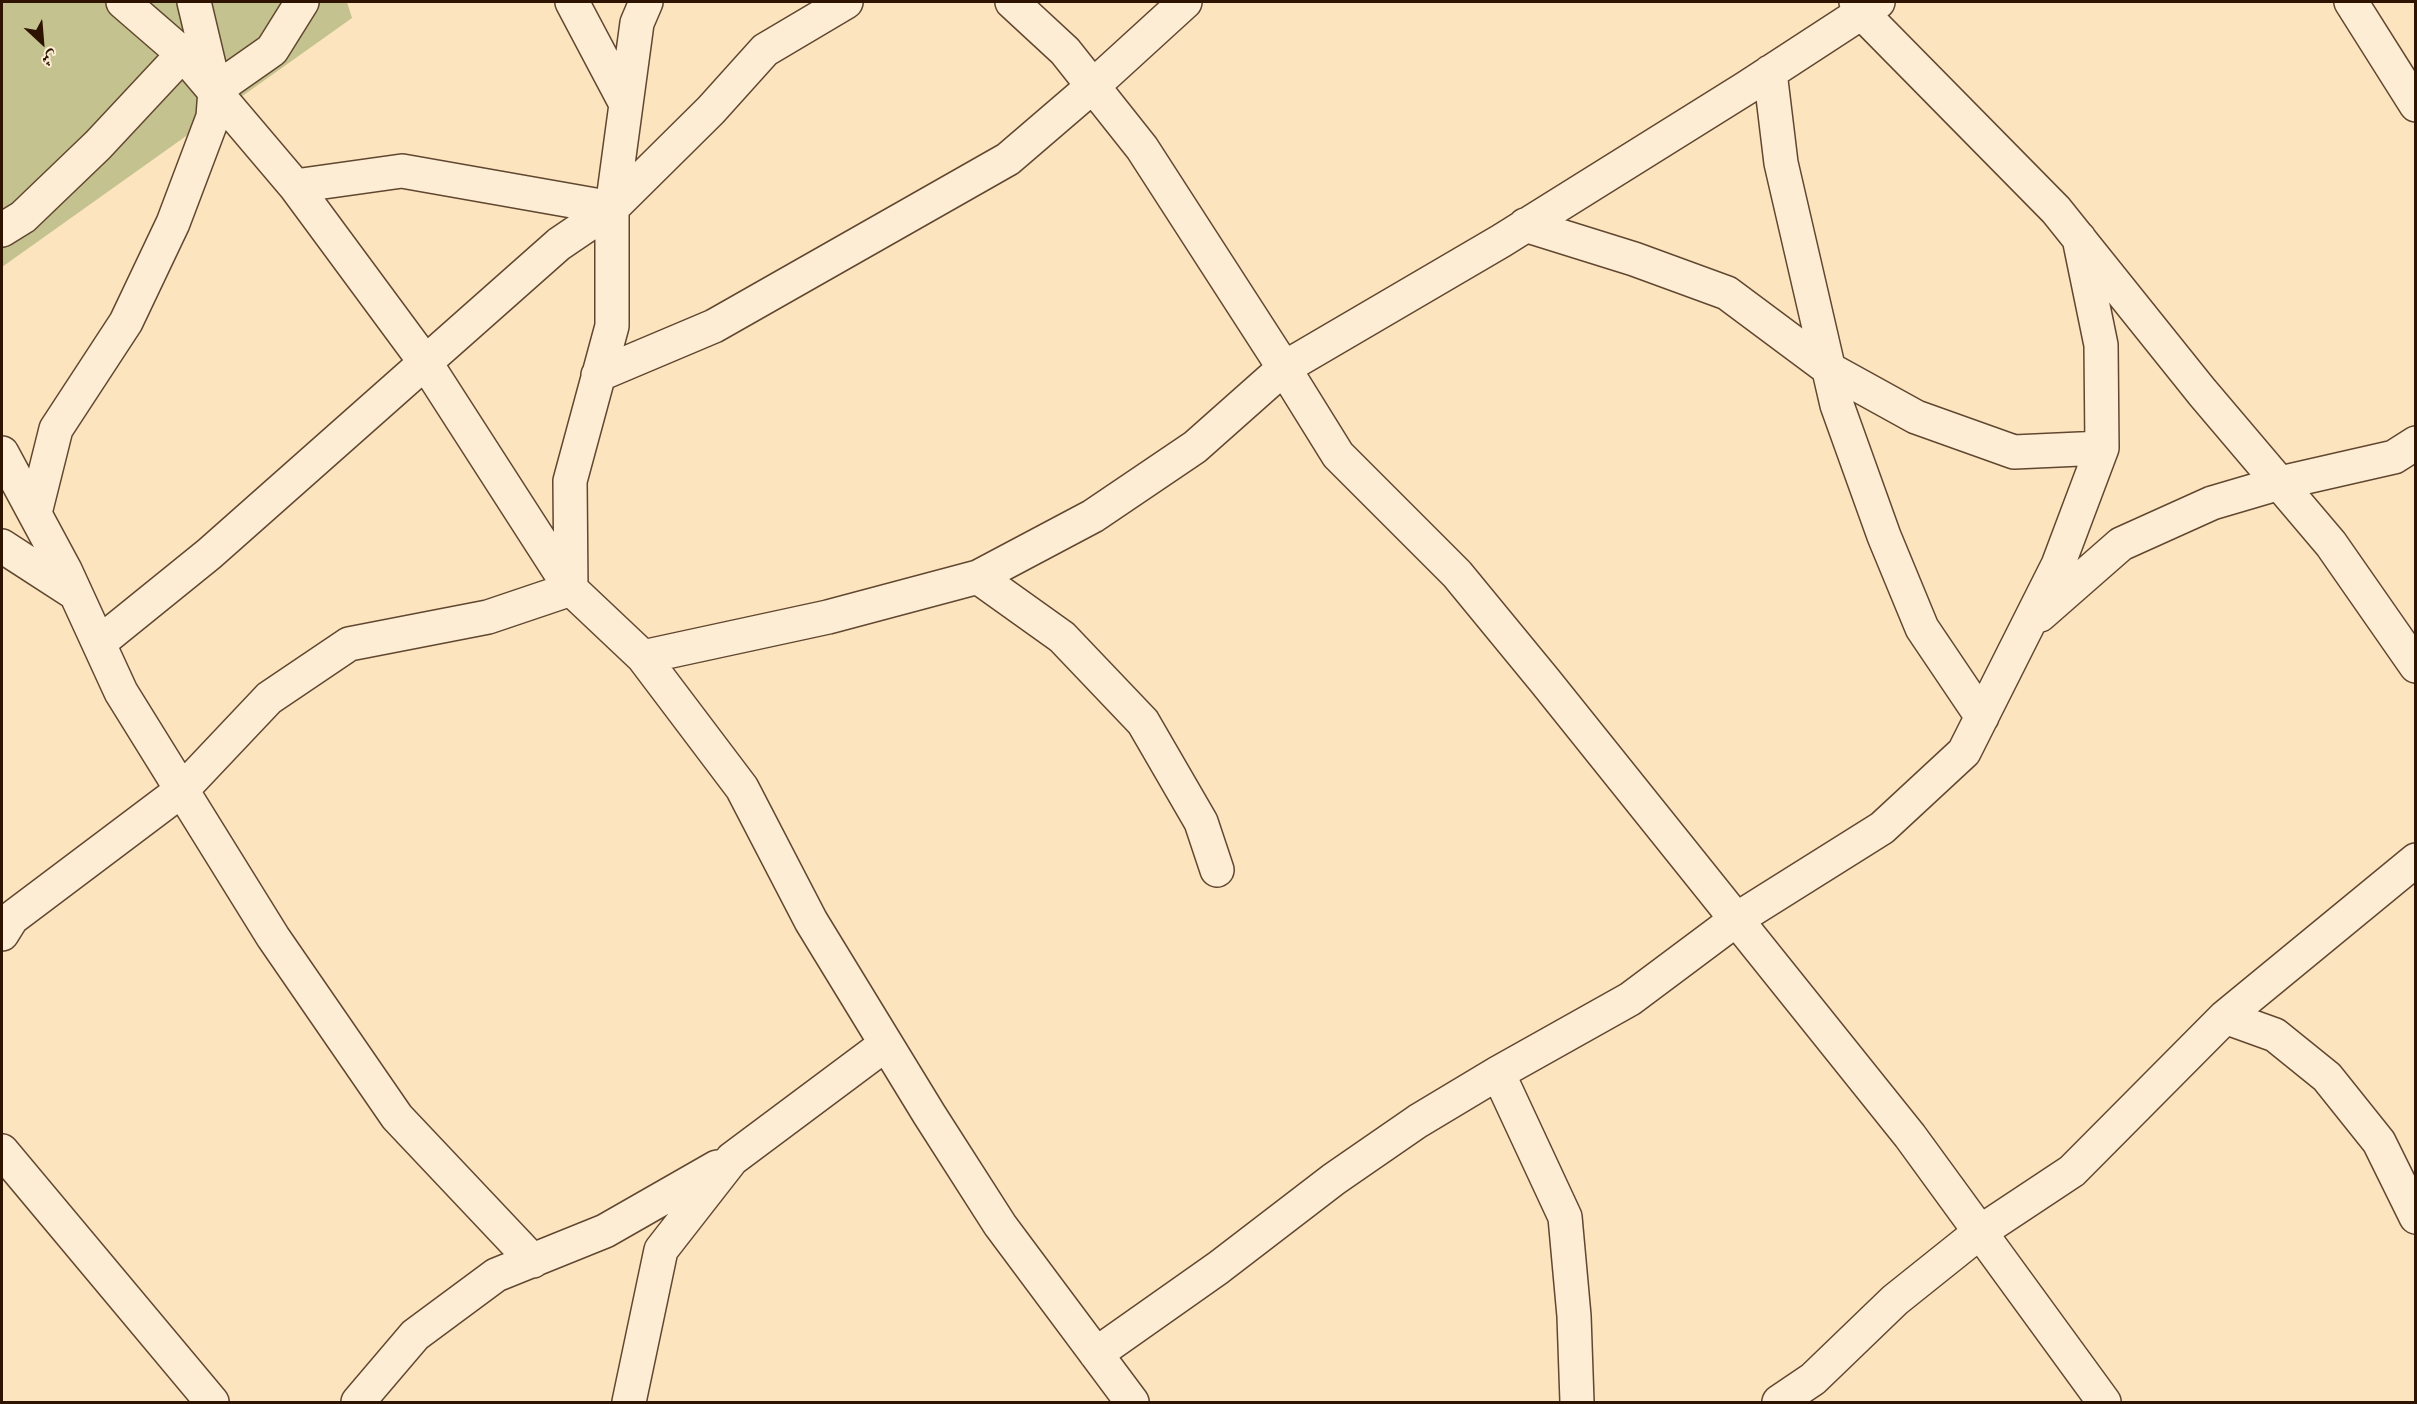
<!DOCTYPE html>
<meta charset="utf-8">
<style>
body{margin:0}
#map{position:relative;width:2417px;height:1404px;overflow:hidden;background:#fce4bf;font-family:Cardo,Amiri,serif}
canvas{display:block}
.frame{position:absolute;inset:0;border:3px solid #2d1300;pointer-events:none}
.north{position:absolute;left:12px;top:12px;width:60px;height:60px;-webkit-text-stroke:4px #fdedd5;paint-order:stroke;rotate:154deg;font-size:16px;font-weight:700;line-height:24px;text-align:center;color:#2d1300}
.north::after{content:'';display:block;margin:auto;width:21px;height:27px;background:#2d1300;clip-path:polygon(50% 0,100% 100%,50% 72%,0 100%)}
</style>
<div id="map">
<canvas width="2417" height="1404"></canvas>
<div class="frame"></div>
<div class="north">ش</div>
</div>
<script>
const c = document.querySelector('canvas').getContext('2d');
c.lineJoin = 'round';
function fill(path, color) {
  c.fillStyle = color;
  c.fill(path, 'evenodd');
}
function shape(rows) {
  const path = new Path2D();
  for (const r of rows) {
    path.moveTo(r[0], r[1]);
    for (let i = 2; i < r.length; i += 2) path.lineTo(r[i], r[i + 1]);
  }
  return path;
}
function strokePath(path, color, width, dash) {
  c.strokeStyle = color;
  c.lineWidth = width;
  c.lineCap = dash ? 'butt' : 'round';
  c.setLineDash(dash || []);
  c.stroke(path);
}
fill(shape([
 [2,2,347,2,352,18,2,267]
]), '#c4c28e');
const minor = shape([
 [572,2,626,104],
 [646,2,637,23,612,208,612,326,570,481,571,589,643,657,742,788,811,921,929,1114,1000,1225,1132,1402],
 [1012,2,1065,51,1142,148,1284,368,1338,455,1457,574,1545,681,1910,1136,2104,1402],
 [1856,2,1861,12,2056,210,2202,392,2331,544,2416,666],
 [2351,2,2416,105],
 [1770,72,1781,163,1837,405,1884,536,1922,628,1982,717],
 [215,90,272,50,302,2],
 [295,186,402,171,612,208],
 [1525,225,1634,259,1727,293,1829,369,1916,417,2014,452,2102,448],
 [2,230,23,217,98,145,183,54],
 [598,375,714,326,1008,159,1093,86,1185,2],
 [2,453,65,570,121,692,273,937,397,1117,533,1261],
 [35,513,56,429,126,322,173,223,213,117,215,90,194,2],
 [2,546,76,594],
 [978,577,1062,637,1143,722,1201,822,1217,870],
 [2040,615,2121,544,2212,503,2280,483,2394,457,2416,443],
 [99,643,209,554,559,244,612,208,711,110,765,50,846,2],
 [643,657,828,617,978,577,1093,516,1195,447,1284,368,1501,241,1746,88,1878,2],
 [2,934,12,918,182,790,269,698,349,644,488,617,571,589,425,362,295,186,183,54,123,2],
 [2225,1017,2275,1035,2327,1077,2379,1142,2416,1217],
 [1498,1073,1565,1217,1574,1316,1577,1402],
 [2,1151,212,1402],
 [1096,1354,1218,1268,1334,1179,1418,1121,1498,1073,1630,999,1737,919,1882,828,1964,752,2058,565,2102,448,2101,345,2079,238],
 [358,1402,415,1335,496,1275,605,1231,717,1167],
 [629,1402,661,1250,732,1159,886,1044],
 [1779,1402,1813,1379,1895,1300,1980,1232,2072,1171,2225,1017,2416,860]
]);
strokePath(minor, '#614730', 36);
strokePath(minor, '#fdedd5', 33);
</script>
